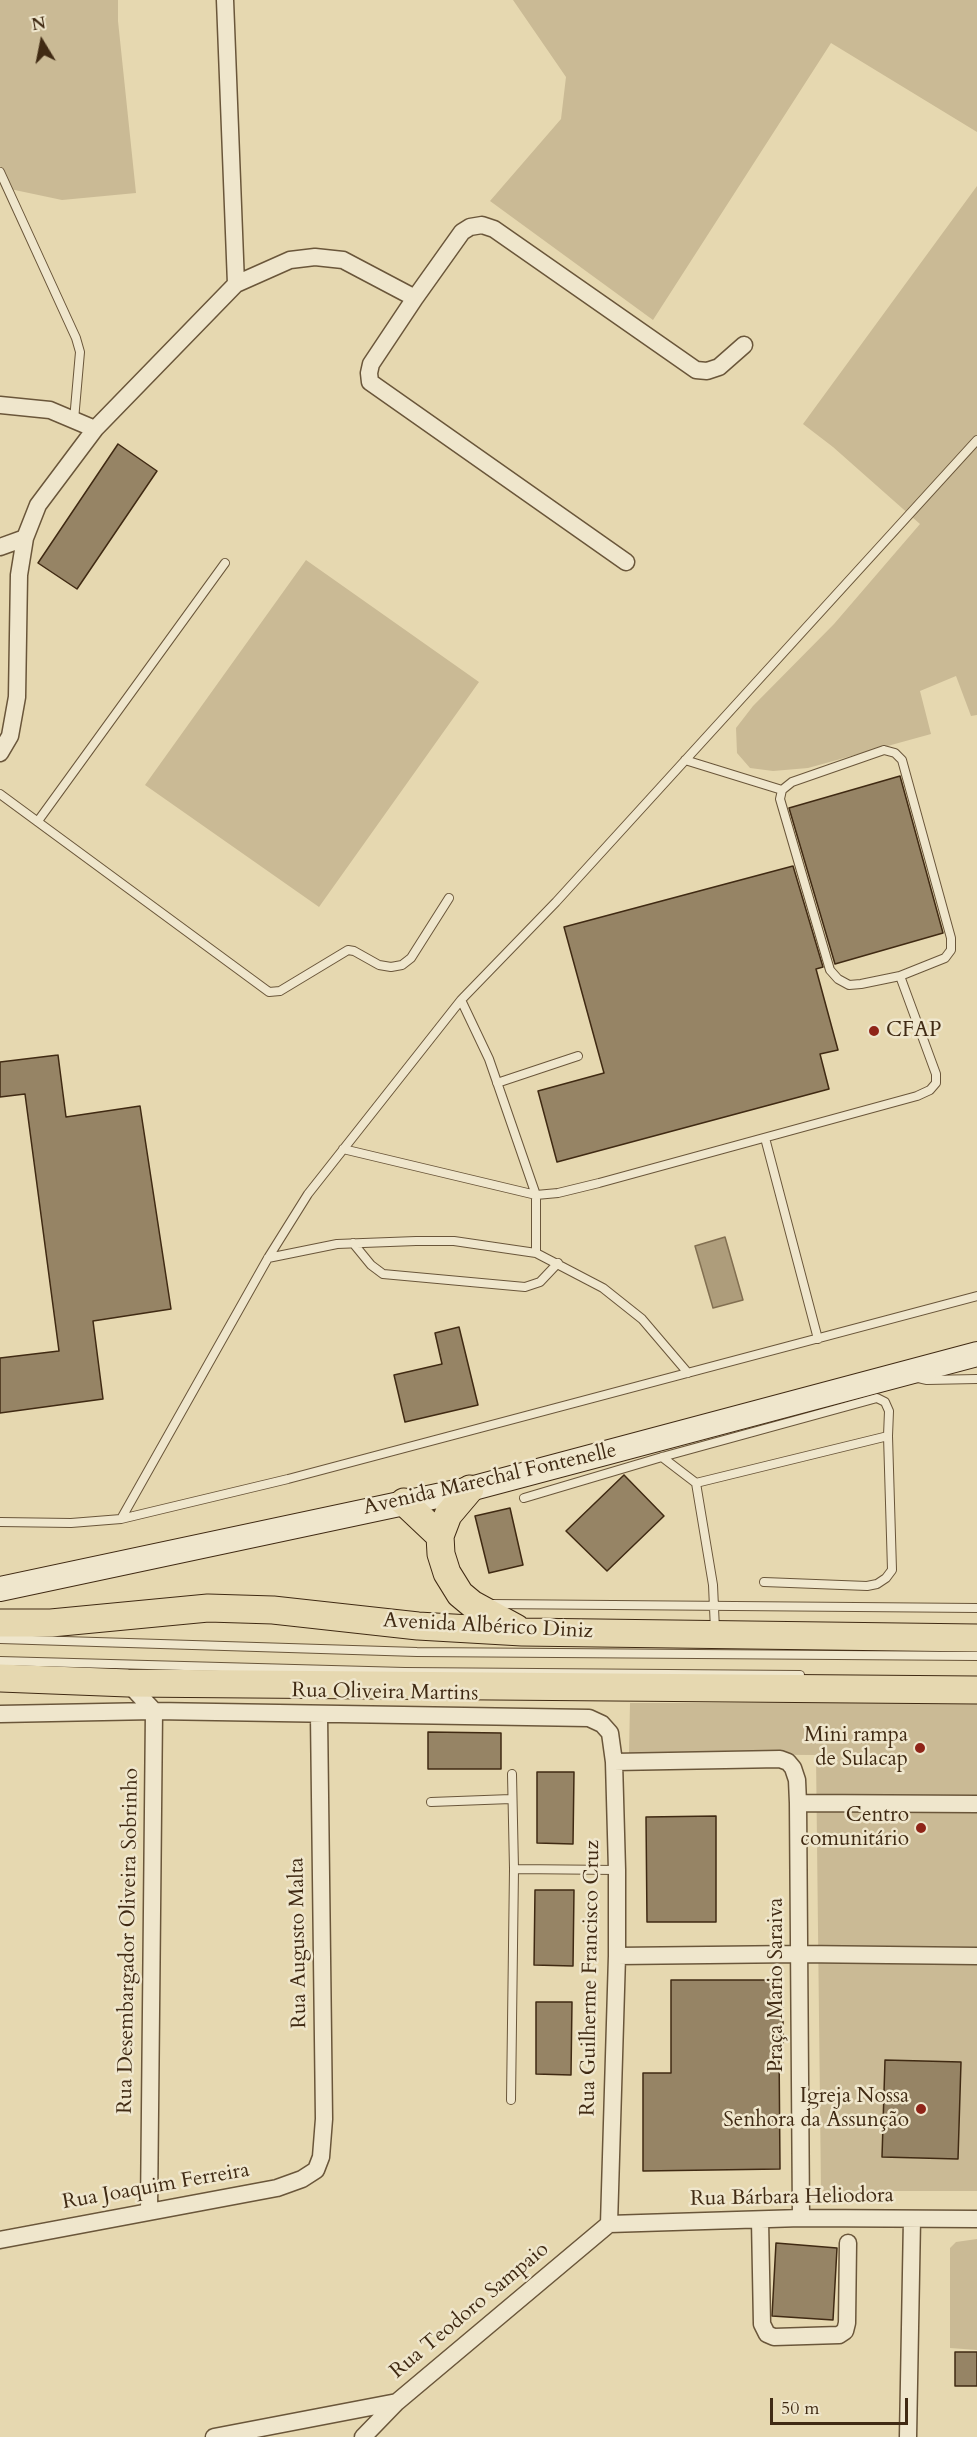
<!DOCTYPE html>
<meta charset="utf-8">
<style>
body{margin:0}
#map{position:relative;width:977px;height:2437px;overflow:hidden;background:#e6d8b0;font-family:Cardo,serif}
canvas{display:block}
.north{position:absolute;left:12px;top:12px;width:60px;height:60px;-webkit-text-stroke:4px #efe6cc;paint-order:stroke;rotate:350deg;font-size:16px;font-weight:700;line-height:24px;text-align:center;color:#402a13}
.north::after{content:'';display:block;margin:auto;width:21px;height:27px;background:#402a13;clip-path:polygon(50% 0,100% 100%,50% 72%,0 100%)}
.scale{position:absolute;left:770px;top:2398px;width:138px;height:27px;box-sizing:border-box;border:3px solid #402a13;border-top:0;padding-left:8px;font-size:18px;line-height:21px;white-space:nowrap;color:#402a13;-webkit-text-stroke:4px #efe6cc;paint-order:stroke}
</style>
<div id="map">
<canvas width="977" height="2437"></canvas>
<div class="north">N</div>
<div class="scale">50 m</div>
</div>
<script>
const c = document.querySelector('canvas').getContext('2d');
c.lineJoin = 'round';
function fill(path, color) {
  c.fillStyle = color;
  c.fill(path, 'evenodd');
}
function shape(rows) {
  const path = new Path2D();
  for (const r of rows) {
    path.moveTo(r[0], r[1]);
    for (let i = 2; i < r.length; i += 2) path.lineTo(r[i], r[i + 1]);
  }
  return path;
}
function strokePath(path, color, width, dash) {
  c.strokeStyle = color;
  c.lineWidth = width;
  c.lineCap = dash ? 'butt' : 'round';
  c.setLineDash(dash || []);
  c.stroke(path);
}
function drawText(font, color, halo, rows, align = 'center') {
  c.font = font + ' Cardo,serif';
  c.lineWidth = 5;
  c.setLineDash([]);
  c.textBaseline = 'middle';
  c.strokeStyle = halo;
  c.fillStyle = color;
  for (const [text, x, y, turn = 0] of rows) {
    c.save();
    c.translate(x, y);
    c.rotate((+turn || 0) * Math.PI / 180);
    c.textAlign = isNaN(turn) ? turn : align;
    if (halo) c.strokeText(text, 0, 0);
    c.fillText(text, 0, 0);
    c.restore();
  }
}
fill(shape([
 [0,0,118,0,118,21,136,193,62,200,10,189,0,166],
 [513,0,977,0,977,132,831,43,653,320,490,201,561,119,566,77],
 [977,186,977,715,971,716,956,676,920,691,931,734,808,768,773,771,750,768,737,753,736,728,753,706,834,624,920,524,833,447,803,424],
 [306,560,479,682,319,907,145,785],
 [630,1703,977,1703,977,2191,821,2191,816,1755,629,1754],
 [977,2239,977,2350,950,2348,950,2248,956,2242]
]), '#caba95');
const water = shape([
 [725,1237,743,1300,713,1308,695,1246,725,1237]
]);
fill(water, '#ae9d7b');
strokePath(water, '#826f51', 1.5);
const building = shape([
 [118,444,157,471,77,589,38,563,118,444],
 [900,776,943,933,835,964,789,808,900,776],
 [793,866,823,967,816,969,838,1050,820,1054,829,1089,557,1162,538,1091,604,1073,564,927,793,866],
 [58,1055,66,1117,140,1106,171,1309,93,1321,103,1399,0,1413,0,1358,59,1351,25,1094,0,1097,0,1062,58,1055],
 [459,1327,478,1405,405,1422,394,1375,442,1364,435,1333,459,1327],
 [624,1475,664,1516,607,1571,566,1531,624,1475],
 [510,1508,523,1565,489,1573,475,1516,510,1508],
 [428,1732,501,1733,501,1769,428,1769,428,1732],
 [537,1772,574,1772,573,1844,537,1843,537,1772],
 [716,1816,716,1922,647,1922,646,1817,716,1816],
 [535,1890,574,1890,573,1966,534,1965,535,1890],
 [671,1980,783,1980,783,2046,779,2046,780,2169,643,2171,643,2073,671,2073,671,1980],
 [536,2002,572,2002,571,2075,536,2074,536,2002],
 [885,2060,961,2062,958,2159,882,2157,885,2060],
 [776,2243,837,2248,833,2320,772,2316,776,2243],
 [955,2352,977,2352,977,2386,955,2386,955,2352]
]);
fill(building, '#968465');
strokePath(building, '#402a13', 1.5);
const service = shape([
 [0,172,76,338,80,352,74,420],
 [977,440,556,902,461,1000,308,1194,268,1258,121,1519,288,1479,977,1296],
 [884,750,895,753,902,760,951,938,951,950,945,958,900,976,861,984,849,985,838,979,830,970,780,799,782,790,792,782,884,750],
 [685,760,782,790],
 [0,794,269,992,280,991,348,950,354,951,379,965,391,967,402,965,411,958,449,898],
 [38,821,225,563],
 [461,1000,489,1059,536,1195,536,1253],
 [497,1083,578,1056],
 [765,1138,818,1339],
 [343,1149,536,1195,558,1193,599,1183,917,1096,930,1090,936,1083,936,1074,900,976],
 [353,1243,371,1265,383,1274,525,1287,540,1282,558,1263],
 [268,1258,337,1244,416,1241,454,1241,536,1253,603,1288,642,1319,688,1373],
 [918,1378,927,1380,977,1379],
 [662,1457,696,1483,713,1585,715,1630],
 [696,1483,888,1436],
 [524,1498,662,1457,877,1398,885,1402,889,1411,888,1436,892,1570,886,1578,877,1584,867,1586,764,1582],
 [0,1522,71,1523,121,1519],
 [491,1604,977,1608],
 [0,1639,417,1652,977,1656],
 [0,1661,405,1672,800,1675],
 [431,1802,511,1799],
 [514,1869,617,1870],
 [511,2100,514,1869,512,1774]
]);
const minor = shape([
 [225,0,236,284],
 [415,298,371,364,369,373,370,382,626,562],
 [0,405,50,410,95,429],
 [0,547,25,538],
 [0,753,10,736,17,697,19,575,25,538,38,505,95,429,236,284,290,260,315,257,343,260,415,298,462,232,470,227,482,225,494,229,696,370,707,371,719,367,744,345],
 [128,1683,154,1711,149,2211],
 [0,1714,154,1711,589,1718,602,1724,610,1733,614,1762,617,1870,617,1956,609,2224],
 [614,1762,780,1759,788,1762,793,1768,797,1780,798,1803,801,2218],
 [798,1803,977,1804],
 [617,1956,799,1954,977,1956],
 [760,2220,762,2324,767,2334,774,2337,839,2335,845,2331,847,2323,848,2243],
 [609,2224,801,2218,977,2219],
 [0,2240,277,2188,302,2179,316,2170,321,2157,324,2119,319,1715],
 [214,2437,397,2402],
 [363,2437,397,2402,609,2224],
 [908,2437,912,2219]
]);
const secondary = shape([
 [0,1589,470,1489,977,1354]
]);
const primary = shape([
 [470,1489,448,1515,440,1536,441,1554,447,1573,460,1594,472,1604,516,1628],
 [404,1502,440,1536],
 [0,1623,51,1623,208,1608,273,1610,418,1626,522,1632,977,1638],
 [0,1678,128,1683,977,1690]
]);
strokePath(service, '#6a563a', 10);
strokePath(minor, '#6a563a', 19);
strokePath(secondary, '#402a13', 26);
strokePath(primary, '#402a13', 29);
strokePath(service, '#efe6cc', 8);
strokePath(minor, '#efe6cc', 16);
strokePath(secondary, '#efe6cc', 24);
strokePath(primary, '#e6d8b0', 27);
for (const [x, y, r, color] of [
 [874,1031,6,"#8f2418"],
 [920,1748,6,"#8f2418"],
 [921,1828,6,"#8f2418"],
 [921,2109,6,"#8f2418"]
]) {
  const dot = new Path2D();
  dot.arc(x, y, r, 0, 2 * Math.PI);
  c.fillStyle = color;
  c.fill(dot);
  strokePath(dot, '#efe6cc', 2);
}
drawText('21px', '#402a13', '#efe6cc', [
 ["CFAP",886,1031,"left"],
 ["Mini rampa",908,1736],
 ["de Sulacap",908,1760],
 ["Centro",909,1816],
 ["comunitário",909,1840],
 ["Igreja Nossa",909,2097],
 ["Senhora da Assunção",909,2121]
], 'right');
drawText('21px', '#402a13', '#efe6cc', [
 ["Avenida Marechal Fontenelle",490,1480,-13],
 ["Avenida Albérico Diniz",488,1627,3],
 ["Rua Oliveira Martins",385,1693,1],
 ["Rua Desembargador Oliveira Sobrinho",129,1941,-89],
 ["Rua Augusto Malta",299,1943,-91],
 ["Rua Guilherme Francisco Cruz",591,1978,-89],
 ["Praça Mario Saraiva",777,1985,-90],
 ["Rua Joaquim Ferreira",156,2187,-10],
 ["Rua Bárbara Heliodora",792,2198,-1],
 ["Rua Teodoro Sampaio",470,2311,-40]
]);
</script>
